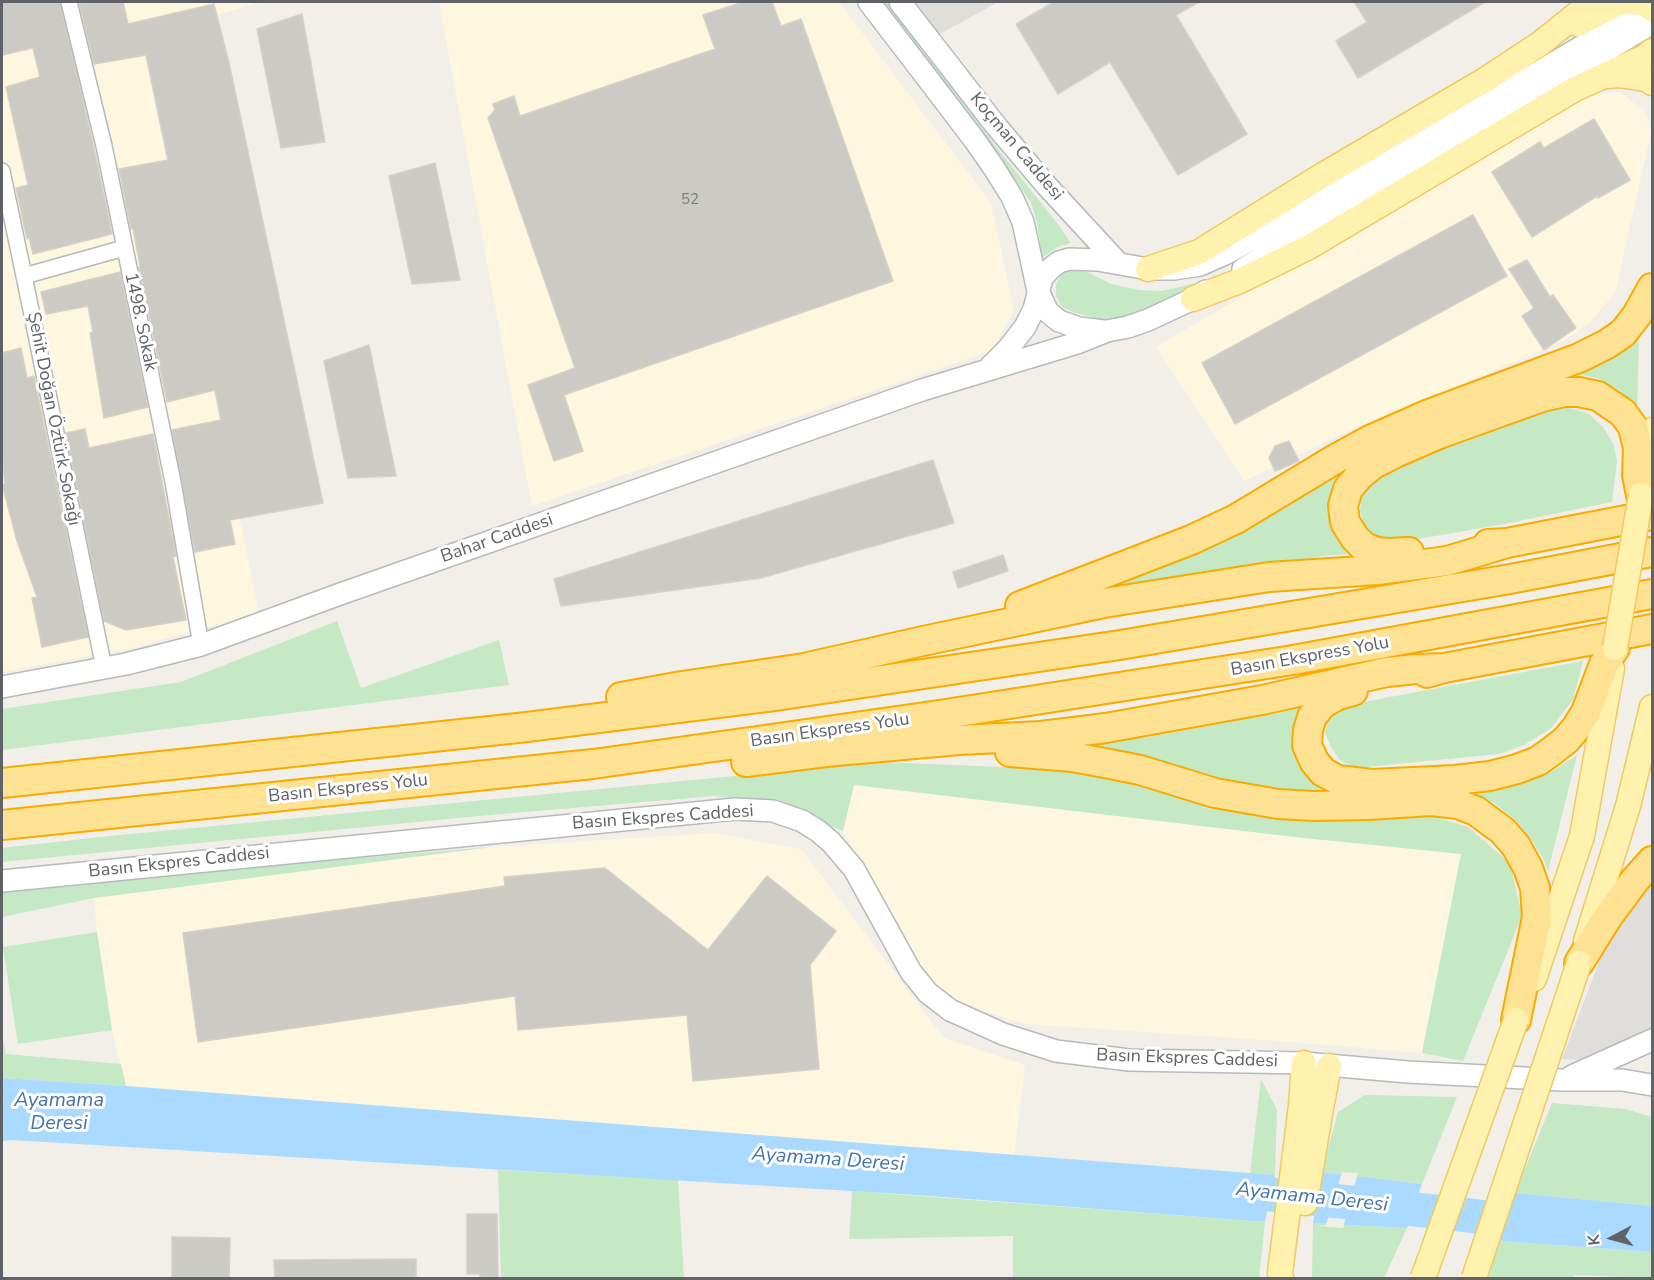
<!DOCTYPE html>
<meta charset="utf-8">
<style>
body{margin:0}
#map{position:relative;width:1654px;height:1280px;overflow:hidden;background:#f1efe8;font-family:"Nunito Sans",sans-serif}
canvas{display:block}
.frame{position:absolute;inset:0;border:3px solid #5f6368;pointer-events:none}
.north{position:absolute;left:1582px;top:1208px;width:60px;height:60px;-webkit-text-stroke:4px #fff;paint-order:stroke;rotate:264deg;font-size:16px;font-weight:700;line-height:24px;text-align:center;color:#5f6368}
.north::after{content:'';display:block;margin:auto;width:21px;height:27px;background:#5f6368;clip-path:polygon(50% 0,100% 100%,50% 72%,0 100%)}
</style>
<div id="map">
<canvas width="1654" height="1280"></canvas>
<div class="frame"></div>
<div class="north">K</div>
</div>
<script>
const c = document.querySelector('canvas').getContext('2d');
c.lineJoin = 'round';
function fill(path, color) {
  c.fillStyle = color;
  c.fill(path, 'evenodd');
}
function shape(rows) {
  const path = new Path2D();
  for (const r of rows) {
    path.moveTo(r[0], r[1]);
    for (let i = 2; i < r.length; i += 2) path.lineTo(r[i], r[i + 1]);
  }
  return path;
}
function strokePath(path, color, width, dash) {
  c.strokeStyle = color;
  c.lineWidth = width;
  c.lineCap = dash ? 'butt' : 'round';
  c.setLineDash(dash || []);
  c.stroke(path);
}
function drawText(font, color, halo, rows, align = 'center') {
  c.font = font + ' "Nunito Sans",sans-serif';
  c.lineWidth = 6;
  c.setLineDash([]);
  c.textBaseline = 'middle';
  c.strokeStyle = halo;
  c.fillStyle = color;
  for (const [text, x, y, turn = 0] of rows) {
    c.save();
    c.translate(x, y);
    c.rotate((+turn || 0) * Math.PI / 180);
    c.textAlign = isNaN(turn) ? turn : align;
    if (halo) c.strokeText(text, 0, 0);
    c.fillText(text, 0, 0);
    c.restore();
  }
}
fill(shape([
 [2,2,262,2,141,36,259,613,132,648,2,672],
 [439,2,839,2,991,203,1014,311,991,351,532,506],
 [1620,92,1644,111,1651,132,1615,293,1588,324,1564,341,1342,434,1244,481,1156,347,1582,96],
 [854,785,1295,837,1461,854,1422,1053,1292,1042,1025,1024,933,995,843,831],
 [714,833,801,849,944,1038,1025,1065,1014,1156,126,1086,112,1030,97,932,94,898,492,847]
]), '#fef7e0');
fill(shape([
 [914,2,998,2,938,35],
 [1652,876,1652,1028,1610,1053,1579,1060,1562,1059,1603,952,1645,881]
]), '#e0deda');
fill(shape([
 [883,2,889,2,997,148,1057,223,1071,243,1057,247,1042,258,1037,222,1031,203,1022,189],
 [1075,269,1087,272,1111,284,1139,290,1161,291,1176,288,1194,283,1195,285,1153,307,1137,313,1118,318,1099,319,1076,313,1062,307,1056,296,1056,285,1060,276,1068,270],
 [1639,332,1637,413,1619,390,1597,378,1569,372],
 [1561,405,1589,414,1603,427,1613,443,1617,461,1612,502,1504,524,1407,541,1387,541,1375,536,1365,527,1360,511,1362,494,1373,479,1395,464,1526,415],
 [1344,467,1335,485,1340,541,1350,554,1325,556,1112,591,1112,586],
 [337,621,361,688,499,640,509,685,2,750,2,709,181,682],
 [1583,661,1573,700,1550,729,1524,745,1499,754,1367,767,1352,766,1340,760,1331,747,1325,733,1329,717,1337,707],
 [1302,704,1297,718,1295,739,1299,762,1314,782,1331,794,1290,793,1237,786,1088,750,1088,745,1148,737,1240,720],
 [1577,755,1548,871,1543,858,1528,835,1512,817,1495,804,1475,793,1524,782,1551,772],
 [881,762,1075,770,1275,817,1426,814,1468,827,1510,863,1522,916,1463,1061,1422,1053,1461,854,1295,837,854,785,843,831,778,804,714,796,490,815,2,862,2,848,110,836],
 [492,847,94,898,2,917,2,887],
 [97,932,112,1030,18,1044,3,947],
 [2,1034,6,1054,121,1064,126,1086,2,1078],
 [1261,1079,1277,1110,1275,1175,1250,1174],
 [1365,1095,1457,1097,1422,1184,1322,1172,1338,1112],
 [1552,1103,1626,1109,1652,1117,1652,1206,1515,1193],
 [498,1170,678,1180,684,1278,501,1278],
 [852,1191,1265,1222,1259,1278,1013,1278,1013,1236,849,1239],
 [1313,1223,1407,1228,1384,1278,1314,1278,1312,1277],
 [1499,1241,1652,1252,1652,1278,1574,1275,1572,1278,1489,1278]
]), '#c5e8c5');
fill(shape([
 [2,1078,126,1086,1275,1175,1265,1222,917,1195,12,1140,2,1141],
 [1322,1172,1422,1184,1407,1228,1313,1223],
 [1515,1193,1652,1206,1652,1252,1499,1241]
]), '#aadaff');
fill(shape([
 [1342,1172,1358,1173,1343,1228,1318,1226,1326,1225]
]), '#f1efe8');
strokePath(shape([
 [1225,1190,1376,1205,1527,1222]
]), '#aadaff', 34);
const building = shape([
 [2,2,60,2,94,148,112,234,33,254,29,238,27,239,16,188,28,185,6,87,40,77,33,48,2,55,2,2],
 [79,2,123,2,128,24,214,4,229,63,323,503,230,520,235,544,195,552,172,430,221,420,215,390,167,402,139,267,140,266,133,228,131,229,119,169,168,160,146,55,94,64,79,2],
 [743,2,772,2,781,26,801,19,893,281,564,395,583,451,554,461,528,385,575,368,488,118,495,110,493,104,514,96,520,116,715,49,703,15,743,2],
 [1054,2,1199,2,1176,15,1247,134,1178,175,1110,62,1058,94,1016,24,1054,2],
 [1354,2,1485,2,1358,78,1336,41,1367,22,1354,2],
 [302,14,325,142,281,148,257,29,302,14],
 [1594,119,1630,180,1598,198,1597,196,1532,237,1492,172,1540,142,1544,148,1594,119],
 [435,163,460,280,412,284,389,176,435,163],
 [1473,215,1507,276,1235,424,1202,363,1473,215],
 [1527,260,1550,297,1553,295,1576,328,1544,350,1522,316,1534,308,1509,269,1527,260],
 [120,272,148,407,104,418,90,333,93,332,88,306,46,314,41,292,120,272],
 [369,345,396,476,348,478,324,361,369,345],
 [21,348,27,378,34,376,88,637,42,647,32,598,37,597,17,541,2,484,5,484,2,455,2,353,21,348],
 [85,429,89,448,153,434,176,556,173,557,186,620,126,630,104,621,66,433,85,429],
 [1289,441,1299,461,1275,471,1269,458,1275,446,1289,441],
 [933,460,954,523,761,578,561,606,554,579,933,460],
 [1003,555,1008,571,958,588,953,572,1003,555],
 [605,868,708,950,767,876,836,931,810,965,819,1069,693,1081,687,1015,518,1030,515,996,198,1042,183,933,505,886,504,877,605,868],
 [467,1214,497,1214,498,1278,480,1278,480,1274,467,1274,467,1214],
 [172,1237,230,1238,229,1278,172,1278,172,1237],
 [416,1259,416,1278,275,1278,274,1260,416,1259]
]);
fill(building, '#cccac5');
strokePath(building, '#d6d1c6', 1.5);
const minor = shape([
 [69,2,104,146,173,482,201,645],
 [2,171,24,276,104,668],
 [24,276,124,248]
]);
const secondary = shape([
 [869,2,973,138,994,168,1012,197,1023,222,1038,291,1048,312,1059,321,1079,328,1104,331],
 [900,2,997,127,1047,186,1119,264],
 [1243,269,1644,28],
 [989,368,1008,349,1025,327,1034,309,1042,278,1050,269,1059,262,1069,259,1098,260,1148,269,1174,269,1200,265,1225,254,1323,200,1633,16],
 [2,687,126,664,201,645,343,593,922,390,1077,343,1107,331,1128,327,1148,320,1193,299,1206,291],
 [2,881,735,809,773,811,802,821,818,831,831,842,854,869,911,972,928,993,950,1010,1003,1034,1056,1051,1129,1060,1304,1063,1408,1072,1563,1080,1622,1080,1652,1085],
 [1572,1076,1652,1040]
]);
const primary = shape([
 [1635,2,1648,5,1652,9],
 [1578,24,1617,4,1628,2],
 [1608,76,1619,75,1635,77,1649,80,1652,83],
 [1148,269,1199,252,1323,175,1485,80,1541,43,1592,2],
 [1193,299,1242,280,1309,247,1575,89,1645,57,1652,51],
 [1645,472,1652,430],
 [1586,941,1628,806,1652,707],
 [1534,979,1582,836,1612,668],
 [1305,1203,1321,1108,1329,1066],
 [1281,1278,1280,1273,1301,1106,1304,1063]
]);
const motorway = shape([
 [1488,544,1507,543,1652,515],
 [1409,552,1388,553,1377,552,1364,547,1355,538,1345,522,1343,506,1348,489,1359,476,1372,465,1393,454,1439,434,1542,397,1564,392,1579,392,1598,396,1623,413,1633,427,1638,448,1637,475,1641,495],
 [1020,606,1191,540,1236,519,1337,458,1370,440,1429,414,1579,358,1607,344,1623,333,1637,315,1652,288],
 [1427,673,1444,668,1652,629],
 [1353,691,1338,695,1329,700,1321,705,1312,717,1308,730,1307,745,1314,761,1323,772,1338,780,1372,784,1455,780,1490,776,1517,769,1538,761,1552,751,1566,740,1576,728,1586,712,1604,664,1615,648],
 [621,697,682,686,804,668,923,641,1104,603,1269,577,1377,570,1447,561,1507,543],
 [1010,752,1072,757,1105,763,1140,770,1215,793,1278,804,1313,806,1369,805,1431,801,1458,804,1476,811,1503,831,1516,846,1528,868,1535,888,1537,917,1516,1020],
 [746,762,826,752,959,740,1041,736,1106,728,1262,700,1387,672,1416,669,1444,668],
 [2,783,527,727,774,696,1120,645,1510,579,1652,552],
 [2,825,593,764,757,741,939,715,1293,660,1652,594],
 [1579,963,1607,918,1635,880,1652,861]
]);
strokePath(minor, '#b5b8bc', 18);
strokePath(secondary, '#b6babf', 24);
strokePath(primary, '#f2c960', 27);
strokePath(motorway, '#f9ab00', 32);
strokePath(minor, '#fff', 15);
strokePath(secondary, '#fff', 21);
strokePath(primary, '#fff2af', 24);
strokePath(motorway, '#fde293', 28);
const primaryBridge = shape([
 [1615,648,1641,495],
 [1423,1278,1516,1020],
 [1474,1278,1579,963]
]);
strokePath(primaryBridge, '#f2c960', 27, []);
strokePath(primaryBridge, '#fff2af', 24);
drawText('15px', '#7a7d7f', null, [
 ["52",690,200]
]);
drawText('18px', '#5f6368', '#fff', [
 ["Koçman Caddesi",1016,147,50],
 ["1498. Sokak",140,322,78],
 ["Şehit Doğan Öztürk Sokağı",53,419,79],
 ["Bahar Caddesi",497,539,-19],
 ["Basın Ekspress Yolu",1310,657,-10],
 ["Basın Ekspress Yolu",830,731,-8],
 ["Basın Ekspress Yolu",348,789,-6],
 ["Basın Ekspres Caddesi",663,818,-4],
 ["Basın Ekspres Caddesi",179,863,-6],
 ["Basın Ekspres Caddesi",1187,1059,2]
]);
drawText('italic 20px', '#4174aa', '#fff', [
 ["Ayamama",59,1101],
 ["Deresi",59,1124],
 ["Ayamama Deresi",828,1160,4],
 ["Ayamama Deresi",1312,1198,6]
]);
</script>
